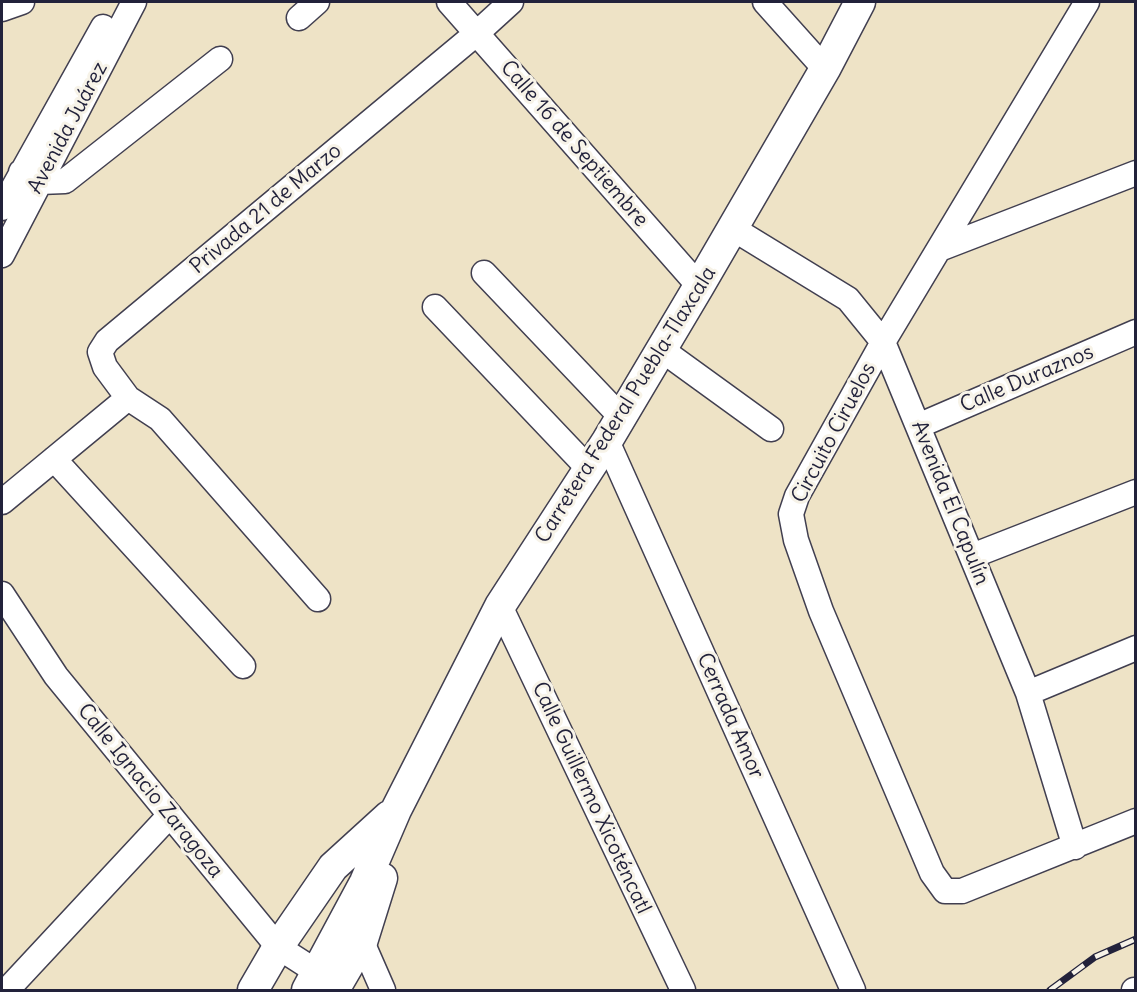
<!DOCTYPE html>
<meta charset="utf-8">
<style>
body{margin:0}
#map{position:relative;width:1137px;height:992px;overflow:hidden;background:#eee3c6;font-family:Delius,sans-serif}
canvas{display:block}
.frame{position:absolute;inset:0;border:3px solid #22223b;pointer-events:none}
</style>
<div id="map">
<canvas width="1137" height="992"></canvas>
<div class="frame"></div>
</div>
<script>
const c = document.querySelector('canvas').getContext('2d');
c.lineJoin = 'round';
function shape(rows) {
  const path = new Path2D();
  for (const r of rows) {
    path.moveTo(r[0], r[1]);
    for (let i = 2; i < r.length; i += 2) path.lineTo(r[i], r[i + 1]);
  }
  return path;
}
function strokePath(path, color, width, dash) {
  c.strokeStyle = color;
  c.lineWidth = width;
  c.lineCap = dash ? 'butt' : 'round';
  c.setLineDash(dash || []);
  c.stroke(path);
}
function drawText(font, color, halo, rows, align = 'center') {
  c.font = font + ' Delius,sans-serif';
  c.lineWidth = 6;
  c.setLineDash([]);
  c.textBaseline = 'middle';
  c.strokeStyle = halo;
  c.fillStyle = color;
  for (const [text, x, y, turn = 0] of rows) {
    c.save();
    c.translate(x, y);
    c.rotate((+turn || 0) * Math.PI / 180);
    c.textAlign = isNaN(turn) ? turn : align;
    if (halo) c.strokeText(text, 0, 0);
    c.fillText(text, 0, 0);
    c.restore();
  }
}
const minor = shape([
 [449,2,699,286],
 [765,2,825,69],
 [1087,2,883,342,797,496,791,514,796,540,821,611,932,873,945,891,962,891,1136,821],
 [2,9,22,2],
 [299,18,317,2],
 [21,172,40,182,65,181,220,59],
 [2,208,103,27],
 [732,228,848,299,883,342,1028,693,1075,847],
 [942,248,1136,173],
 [2,255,134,2],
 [484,273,621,417],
 [435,307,589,469],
 [662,350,771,429],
 [918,426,1136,332],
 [607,441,853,990],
 [54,459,243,666],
 [2,502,128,398],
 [972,556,1136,492],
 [2,594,56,676,278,947,317,972],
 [318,599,160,419,128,398,105,367,100,352,107,341,477,33,511,2],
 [500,606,683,990],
 [1028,693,1136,648],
 [362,942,383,990],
 [7,990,170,815],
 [1134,990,1136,990]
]);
const major = shape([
 [253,990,278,947,333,867,389,816],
 [307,990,365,882,396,810,500,606,607,441,699,286,825,69,860,2],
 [334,990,362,942,382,878]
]);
strokePath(minor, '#413f50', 27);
strokePath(major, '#413f50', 33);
strokePath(minor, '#fff', 24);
strokePath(major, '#fff', 30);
const rail = shape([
 [1050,990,1095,957,1136,939]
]);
strokePath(rail, '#22223b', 7);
strokePath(rail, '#f7f3e8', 4.5, [14]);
drawText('21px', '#22223b', '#f7f3e8', [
 ["Avenida Juárez",68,128,-62],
 ["Calle 16 de Septiembre",574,144,49],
 ["Privada 21 de Marzo",266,209,-40],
 ["Calle Duraznos",1027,379,-23],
 ["Carretera Federal Puebla-Tlaxcala",626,405,-58],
 ["Circuito Ciruelos",834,433,-62],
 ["Avenida El Capulín",950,503,68],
 ["Cerrada Amor",730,716,66],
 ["Calle Ignacio Zaragoza",150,791,51],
 ["Calle Guillermo Xicoténcatl",591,798,65]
]);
</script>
